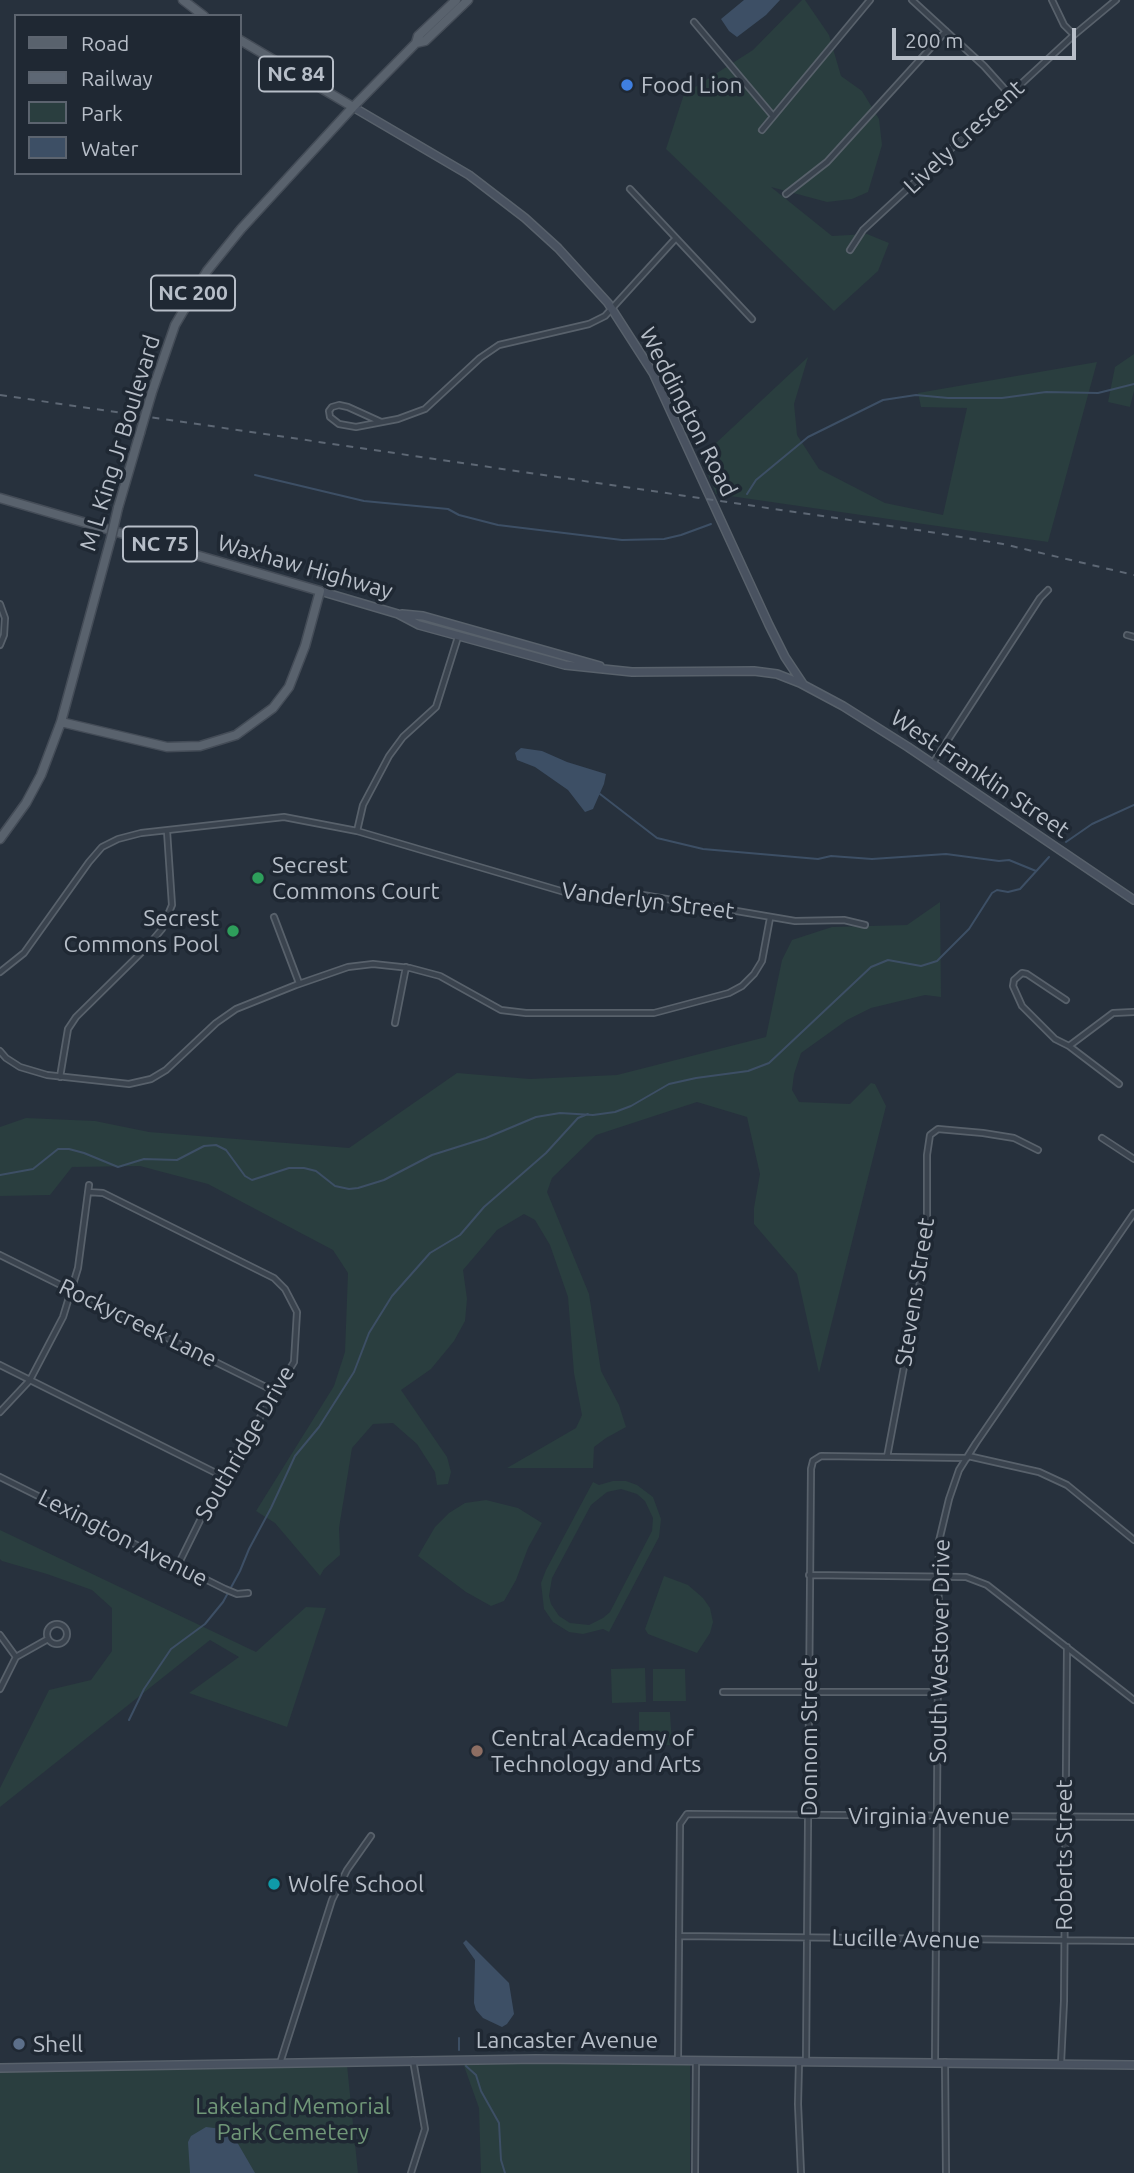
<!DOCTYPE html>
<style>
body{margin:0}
#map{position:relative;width:1134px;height:2173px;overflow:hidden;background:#27313d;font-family:Ubuntu,sans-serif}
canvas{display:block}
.legend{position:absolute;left:14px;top:14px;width:228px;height:161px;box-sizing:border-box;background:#1f2833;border:2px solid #5c646f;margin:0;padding:9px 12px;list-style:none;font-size:21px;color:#b7bec8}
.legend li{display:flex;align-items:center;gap:14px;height:35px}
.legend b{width:35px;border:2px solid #5c646f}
.scale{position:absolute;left:892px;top:28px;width:184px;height:32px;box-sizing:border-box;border:4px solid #b7bec8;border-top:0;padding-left:9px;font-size:21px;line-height:24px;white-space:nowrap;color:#b7bec8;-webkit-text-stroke:5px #1f2833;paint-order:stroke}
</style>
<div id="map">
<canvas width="1134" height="2173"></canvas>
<ul class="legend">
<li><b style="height:9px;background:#59626d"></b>Road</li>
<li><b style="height:9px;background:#5d6774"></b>Railway</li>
<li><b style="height:19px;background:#2a3e3f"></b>Park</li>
<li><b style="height:19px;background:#3d4f65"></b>Water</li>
</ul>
<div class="scale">200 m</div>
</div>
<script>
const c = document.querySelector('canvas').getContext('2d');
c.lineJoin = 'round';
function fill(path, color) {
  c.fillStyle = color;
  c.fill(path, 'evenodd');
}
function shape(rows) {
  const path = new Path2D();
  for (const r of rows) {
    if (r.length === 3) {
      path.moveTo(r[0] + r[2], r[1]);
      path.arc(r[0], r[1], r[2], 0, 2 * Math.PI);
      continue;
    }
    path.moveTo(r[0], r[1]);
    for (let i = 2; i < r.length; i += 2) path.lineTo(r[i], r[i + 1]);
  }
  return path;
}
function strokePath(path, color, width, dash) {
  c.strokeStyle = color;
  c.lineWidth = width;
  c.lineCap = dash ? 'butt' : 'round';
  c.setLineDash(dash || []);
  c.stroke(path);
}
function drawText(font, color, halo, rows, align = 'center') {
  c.font = font + ' Ubuntu,sans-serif';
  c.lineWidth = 7;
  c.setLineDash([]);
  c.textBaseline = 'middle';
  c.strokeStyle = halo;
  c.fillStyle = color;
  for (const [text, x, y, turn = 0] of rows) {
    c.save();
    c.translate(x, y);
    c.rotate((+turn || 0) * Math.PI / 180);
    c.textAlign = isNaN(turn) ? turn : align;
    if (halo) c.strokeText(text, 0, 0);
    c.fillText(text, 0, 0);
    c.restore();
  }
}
fill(shape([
 [802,0,805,0,829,35,841,76,862,91,879,119,882,145,868,192,852,199,827,202,771,187,832,236,867,234,889,243,878,271,834,311,666,149,684,94,753,50],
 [1134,354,1134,391,1130,407,1108,402,1115,367],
 [808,357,794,404,797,435,819,469,885,503,943,515,967,408,921,407,918,393,1097,362,1048,542,716,494,701,457],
 [940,902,941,997,925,995,871,1008,847,1020,801,1053,794,1074,792,1090,799,1102,850,1104,871,1083,875,1084,886,1106,819,1373,797,1274,754,1224,754,1208,760,1174,747,1117,697,1102,596,1135,552,1178,547,1192,589,1294,601,1371,619,1405,626,1427,606,1438,594,1447,593,1468,507,1468,576,1428,582,1415,574,1373,568,1297,550,1245,535,1220,524,1214,497,1230,463,1270,467,1299,465,1321,454,1341,431,1369,401,1390,447,1457,451,1472,448,1484,437,1485,435,1472,417,1444,393,1423,373,1424,352,1448,339,1528,340,1555,324,1569,320,1576,275,1523,256,1511,334,1386,345,1352,348,1273,333,1250,208,1184,140,1166,72,1167,50,1195,0,1196,0,1127,26,1118,95,1121,149,1132,349,1148,457,1073,530,1079,617,1075,766,1037,782,960,792,940,832,927,907,925],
 [613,1481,626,1481,637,1485,653,1497,661,1519,659,1537,609,1632,603,1629,583,1634,569,1632,553,1622,544,1609,541,1583,546,1570,593,1482,599,1485],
 [621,1489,637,1494,645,1501,653,1518,652,1531,610,1612,603,1618,589,1625,570,1623,559,1616,551,1604,549,1596,552,1578,591,1505,607,1492],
 [486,1500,518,1508,542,1523,528,1548,516,1580,504,1601,491,1606,466,1592,418,1556,435,1527,449,1513,465,1503],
 [0,1530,256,1652,306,1607,326,1608,287,1727,189,1693,239,1657,210,1640,0,1807,0,1788,49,1690,91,1680,112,1651,112,1608,92,1590,47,1574,2,1561,0,1559],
 [664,1576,688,1585,703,1598,710,1608,713,1622,710,1633,697,1653,648,1634,645,1629],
 [645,1668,646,1702,612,1703,611,1669],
 [653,1669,685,1669,686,1701,653,1701],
 [670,1712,672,1745,639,1746,639,1712],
 [463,2063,690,2065,690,2173,481,2173,479,2108],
 [347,2065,358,2173,0,2173,0,2070]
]), '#2a3e3f');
fill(shape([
 [744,0,780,0,766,15,737,37,729,31,721,19],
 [521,748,542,751,567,762,606,774,604,784,593,809,585,812,568,790,535,767,517,760,515,753],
 [466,1940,509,1983,514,2014,507,2024,502,2027,483,2018,476,2010,474,2003,475,1960,463,1943],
 [206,2127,230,2130,255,2173,190,2173,188,2142,191,2136]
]), '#3d4f65');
strokePath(shape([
 [255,475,364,501,448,509,459,515,498,525,622,540,664,539,681,535,711,524],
 [747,494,756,480,808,437,883,400,916,395,948,398,1002,398,1046,392,1098,393,1134,384],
 [600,794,657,838,703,849,818,859,831,856,872,859,946,854,999,861,1009,860,1036,871],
 [1066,842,1092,824,1134,805],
 [0,1175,33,1169,58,1149,69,1149,84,1153,118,1167,144,1159,177,1160,204,1146,216,1145,226,1150,245,1176,252,1180,289,1168,304,1168,316,1171,335,1186,349,1189,358,1188,384,1180,432,1155,486,1138,536,1117,560,1113,593,1115,615,1112,631,1106,669,1084,696,1078,748,1071,769,1063,871,967,888,960,921,966,937,961,969,929,992,893,997,890,1008,892,1020,889,1049,857],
 [129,1720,144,1689,171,1649,205,1624,223,1602,240,1571,249,1549,271,1508,295,1456,319,1427,354,1372,369,1333,392,1296,430,1253,460,1235,484,1207,546,1153,578,1118,588,1114],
 [459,2038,459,2050],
 [466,2066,476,2075,481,2091,499,2123,501,2160,505,2173]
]), '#3d4f65', 2);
const minor = shape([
 [912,0,984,66,1010,95],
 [1052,0,1064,25,1074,35],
 [694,22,773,116],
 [762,130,870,0],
 [630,189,752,319],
 [786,194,827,162,946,31],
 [850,250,863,230,1074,35,1116,0],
 [381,422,348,407,339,405,332,407,329,411,330,417,339,424,356,427,398,419,425,409,480,358,499,345,589,324,605,316,676,238],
 [0,604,5,618,4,635,0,645],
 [1127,635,1134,637],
 [933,763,1040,598,1048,590],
 [357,831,363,805,389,756,403,737,436,707,458,637],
 [274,917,299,983],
 [0,972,24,953,89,862,102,847,118,839,141,833,284,817,357,831,578,896,594,899,643,895,795,921,844,920,865,925],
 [1066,1000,1027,974,1022,973,1014,980,1013,986,1022,1006,1055,1039,1069,1046,1119,1084],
 [395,1023,406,967],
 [1069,1046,1113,1013,1134,1012],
 [0,1051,6,1058,20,1067,47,1075,129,1084,151,1079,166,1070,216,1023,236,1009,296,985,348,967,373,964,410,968,440,976,501,1010,526,1013,654,1013,729,993,742,986,754,974,762,961,770,918],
 [60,1077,68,1029,76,1017,146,948,162,929,172,905,167,831],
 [1102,1138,1134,1159],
 [88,1192,103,1193,274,1278,285,1289,297,1312,294,1362,213,1494,178,1565],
 [0,1255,276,1392],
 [0,1365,224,1477],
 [0,1412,30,1380,63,1317,78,1268,89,1185],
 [968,1456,1039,1472,1067,1485,1134,1540],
 [887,1457,923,1266,927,1230,927,1155,930,1135,938,1129,983,1133,1014,1138,1038,1150],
 [0,1477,225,1589,237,1594,248,1593],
 [809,1575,966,1577,987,1585,1134,1700],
 [57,1634,10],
 [0,1635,16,1657],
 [0,1689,16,1657,48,1639],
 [723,1692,938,1692],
 [679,1936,1134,1941],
 [678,2059,680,1824,687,1814,1134,1817],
 [806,2061,811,1469,813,1461,821,1456,967,1458],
 [799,2062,798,2104,801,2173],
 [935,2062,939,1541,949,1499,959,1470,976,1443,1134,1213],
 [945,2062,946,2173],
 [280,2063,332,1900,347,1870,371,1836],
 [1061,2063,1064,2001,1067,1647],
 [411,2173,425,2129,413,2060],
 [695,2173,696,2060]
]);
const secondary = shape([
 [353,107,469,175,525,218,558,248,608,303,653,373,769,625,785,657,803,684],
 [320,591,398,614,419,625,565,665,632,672,754,671,777,674,800,683,843,706,908,747,1134,900],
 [402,614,423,616,600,666],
 [0,2068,536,2059,1134,2065]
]);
const primary = shape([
 [183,0,204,16],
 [240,40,353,107],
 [416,43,425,41,468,0],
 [152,392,175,325,207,271,241,229,353,107,416,43,418,36,456,0],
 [0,498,320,591,305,646,289,687,273,708,236,735,200,746,167,747,61,722],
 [118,508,140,433],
 [0,839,26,803,41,775,61,722,111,538]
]);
strokePath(minor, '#58616b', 8);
strokePath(secondary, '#58616b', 10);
strokePath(primary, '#444c57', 11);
strokePath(minor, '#3a434e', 4.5);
strokePath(secondary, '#495260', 7);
strokePath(primary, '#59626d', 8);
strokePath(shape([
 [0,395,924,531,1003,544,1134,575]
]), '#5d6774', 2, [7, 7]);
const primaryBridge = shape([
 [140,433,152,392],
 [111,538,118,508]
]);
strokePath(primaryBridge, '#444c57', 11, []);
strokePath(primaryBridge, '#59626d', 8);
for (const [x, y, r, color] of [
 [627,85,7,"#3f7fe0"],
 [258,878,7,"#2e9e5b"],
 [233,931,7,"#2e9e5b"],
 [477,1751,7,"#8d6e63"],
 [274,1884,7,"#0f9aa8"],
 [19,2044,7,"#5c6f8a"]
]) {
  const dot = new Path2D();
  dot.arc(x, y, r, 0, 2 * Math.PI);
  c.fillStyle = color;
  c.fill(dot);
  strokePath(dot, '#1f2833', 2.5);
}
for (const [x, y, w] of [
 [296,74,74],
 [193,293,84],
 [160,544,74]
]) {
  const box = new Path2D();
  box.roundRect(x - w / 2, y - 17.5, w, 35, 5);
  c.fillStyle = '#1f2833';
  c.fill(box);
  strokePath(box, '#b7bec8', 2);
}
drawText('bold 21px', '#b7bec8', null, [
 ["NC 84",296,74],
 ["NC 200",193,293],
 ["NC 75",160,544]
]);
drawText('23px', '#b7bec8', '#1f2833', [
 ["Food Lion",641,85],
 ["Secrest",272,865],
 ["Commons Court",272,891],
 ["Secrest",219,918,"right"],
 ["Commons Pool",219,944,"right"],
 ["Central Academy of",491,1738],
 ["Technology and Arts",491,1764],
 ["Wolfe School",288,1884],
 ["Shell",33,2044]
], 'left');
drawText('23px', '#b7bec8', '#1f2833', [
 ["Lively Crescent",964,137,-43],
 ["Weddington Road",688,412,63],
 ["M L King Jr Boulevard",120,443,-73],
 ["Waxhaw Highway",305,567,16],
 ["West Franklin Street",980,774,34],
 ["Vanderlyn Street",648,901,7],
 ["Stevens Street",915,1292,-81],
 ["Rockycreek Lane",138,1323,26],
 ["Southridge Drive",245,1443,-60],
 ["Lexington Avenue",123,1538,27],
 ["South Westover Drive",940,1651,-89],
 ["Donnom Street",809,1737,-90],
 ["Virginia Avenue",929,1816],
 ["Roberts Street",1064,1855,-90],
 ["Lucille Avenue",906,1939,1],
 ["Lancaster Avenue",567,2040]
]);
drawText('23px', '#709778', '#1f2833', [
 ["Lakeland Memorial",293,2106],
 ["Park Cemetery",293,2132]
]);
</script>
